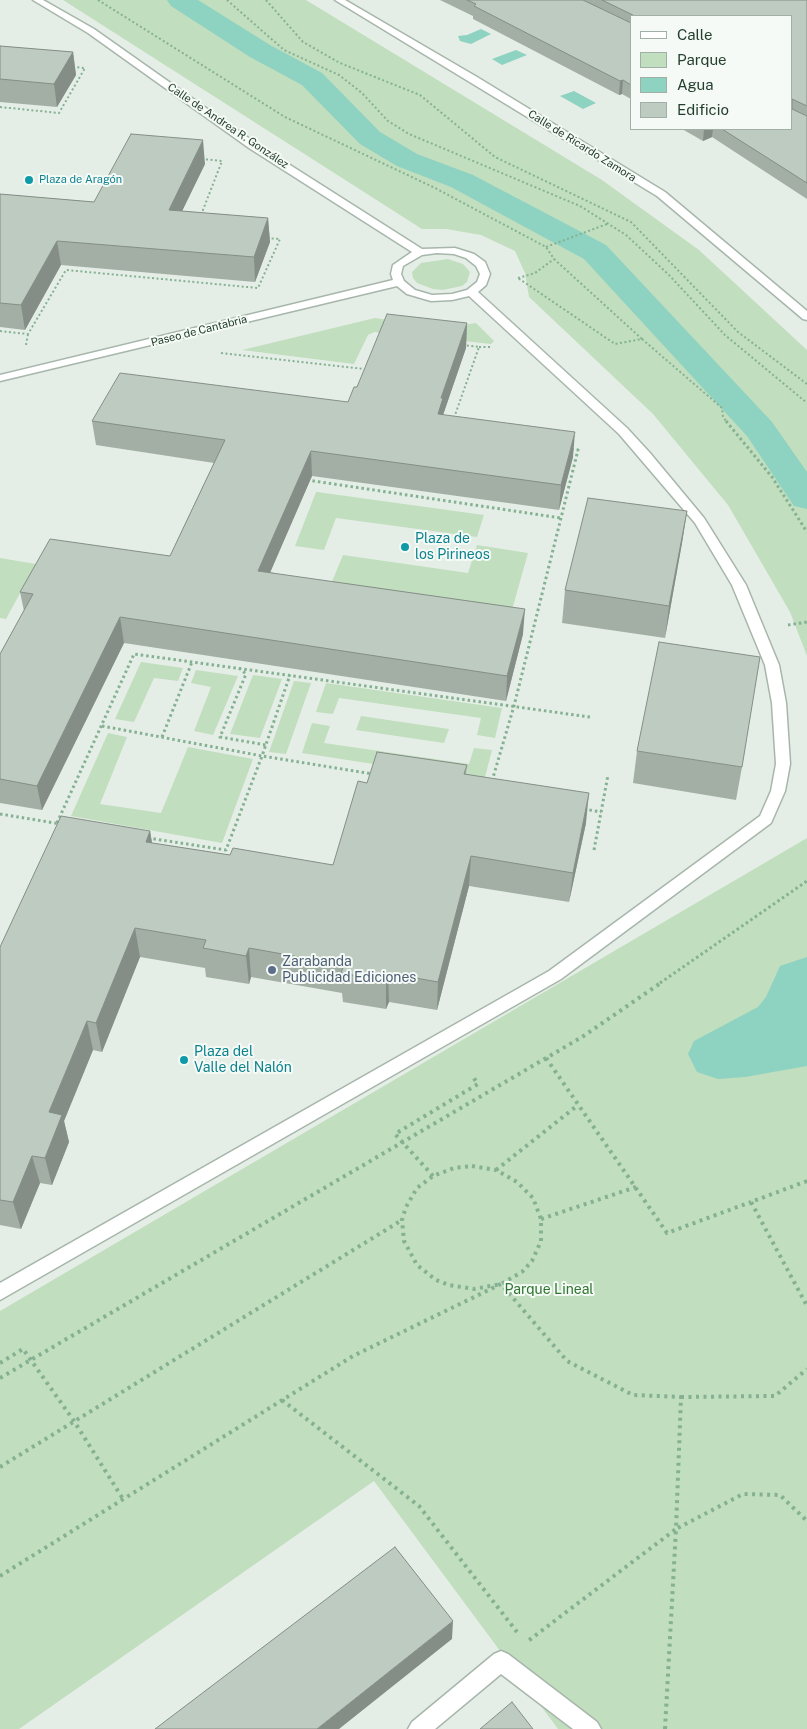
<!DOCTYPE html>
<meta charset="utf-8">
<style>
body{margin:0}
#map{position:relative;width:807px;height:1729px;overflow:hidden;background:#e5eee6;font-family:"Public Sans",sans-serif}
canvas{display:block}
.legend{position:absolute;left:630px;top:15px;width:162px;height:115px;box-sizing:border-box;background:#f5faf6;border:1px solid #a1afa6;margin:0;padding:6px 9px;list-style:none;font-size:15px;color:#243f2d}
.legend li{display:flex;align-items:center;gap:10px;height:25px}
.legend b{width:25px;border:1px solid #a1afa6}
</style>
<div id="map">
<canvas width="807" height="1729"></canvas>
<ul class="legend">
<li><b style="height:6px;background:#fff"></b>Calle</li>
<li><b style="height:14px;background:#c1debe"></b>Parque</li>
<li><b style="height:14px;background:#8ed2c2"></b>Agua</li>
<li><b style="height:14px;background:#bdcbc0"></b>Edificio</li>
</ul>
</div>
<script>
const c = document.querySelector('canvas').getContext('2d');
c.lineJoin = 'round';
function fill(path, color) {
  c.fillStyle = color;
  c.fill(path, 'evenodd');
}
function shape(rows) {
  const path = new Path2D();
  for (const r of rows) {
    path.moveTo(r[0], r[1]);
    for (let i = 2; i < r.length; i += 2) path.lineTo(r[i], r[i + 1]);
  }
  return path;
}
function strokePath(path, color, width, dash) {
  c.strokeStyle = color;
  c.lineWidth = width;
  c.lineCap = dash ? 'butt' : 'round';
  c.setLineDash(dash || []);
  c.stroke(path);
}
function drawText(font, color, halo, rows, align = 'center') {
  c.font = font + ' "Public Sans",sans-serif';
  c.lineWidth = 4;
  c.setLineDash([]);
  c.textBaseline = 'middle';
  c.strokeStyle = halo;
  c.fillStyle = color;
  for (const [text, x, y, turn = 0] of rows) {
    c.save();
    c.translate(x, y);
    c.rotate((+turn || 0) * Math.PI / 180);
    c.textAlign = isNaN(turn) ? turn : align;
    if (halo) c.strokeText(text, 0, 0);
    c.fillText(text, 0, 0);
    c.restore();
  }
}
fill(shape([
 [63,0,306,0,602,180,699,250,807,350,807,656,790,612,728,505,653,414,529,297,525,273,515,251,481,235,446,229,422,229],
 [448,259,463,264,470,272,467,282,462,286,443,290,433,289,417,283,413,278,412,272,421,263],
 [375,318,395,321,390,334,374,332,368,335,354,364,242,350],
 [476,323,494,341,491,344,403,334],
 [316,492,317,492,484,515,477,537,336,518,324,550,295,546],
 [477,545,528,553,512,610,331,584,343,555,468,573],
 [0,558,36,564,6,619,0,618],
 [141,662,183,668,178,681,154,678,134,722,115,719],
 [196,670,238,676,213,735,194,731,211,687,191,683],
 [253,675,282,679,260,738,230,734],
 [294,681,311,683,286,754,269,752],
 [326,683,502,708,495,738,477,735,481,718,339,698,333,714,316,712],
 [361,716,449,729,444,743,356,730],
 [312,723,330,726,324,743,469,764,474,748,492,750,484,781,302,753],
 [108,733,127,737,100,804,161,813,188,747,253,759,222,843,71,816],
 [807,838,807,1729,558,1729,374,1481,19,1729,0,1729,0,1311]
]), '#c1debe');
fill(shape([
 [481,29,491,34,471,44,460,41,458,36,467,35],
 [516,50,527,55,502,65,492,59],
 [574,91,596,103,583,109,560,96],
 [807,957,807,1066,745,1077,718,1079,697,1072,688,1054,694,1041,758,1007,766,997,780,966]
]), '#8ed2c2');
fill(shape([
 [167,0,198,0,270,45,322,73,380,132,417,154,473,175,606,245,772,422,807,472,807,509,794,506,747,436,584,259,451,187,397,166,360,144,302,85,250,57,171,6,167,0]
]), '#8ed2c2');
const minor = shape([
 [33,0,43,0,94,29,257,144,422,249,455,248,474,254,485,262,490,274,486,285,478,292,627,428,650,453,704,518,746,585,779,665,786,703,790,764,785,791,771,823,561,979,0,1300,0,1283,549,971,760,816,771,791,776,764,772,703,765,665,732,585,695,523,619,434,469,296,452,300,431,301,407,294,397,286,0,381,0,375,393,280,391,274,393,265,412,252,249,148,88,33,33,0],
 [437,253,454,254,466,258,476,266,480,274,477,282,467,290,452,294,432,295,415,290,404,281,401,274,403,266,422,255,437,253],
 [335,0,345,0,477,77,665,192,807,311,807,320,803,319,657,196,335,0],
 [501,1651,508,1654,597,1722,601,1729,573,1729,501,1674,435,1729,408,1729,412,1722,494,1654,501,1651]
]);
strokePath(minor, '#a7b6ab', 3);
strokePath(shape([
 [98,0,285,117,435,188,546,247,554,259,642,339,615,344,518,278],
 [227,0,284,50,339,75,362,93,388,121,409,134,580,206,626,235,669,275,725,335,807,403],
 [266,0,303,42,340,63,420,95,495,157,631,222,738,332,807,384],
 [0,107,59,113,85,68,73,67],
 [201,215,222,161,202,159],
 [546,247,607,224],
 [518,278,535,273,554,259],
 [0,331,28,334,66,270,258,288,280,239,266,238],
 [642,339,722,408,723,417,727,422],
 [26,345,28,334],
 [479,347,491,347],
 [221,353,365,369],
 [454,418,479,347,463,345]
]), '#85b193', 2, [2, 2.5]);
strokePath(shape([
 [726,421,772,477,807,532],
 [307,480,561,518],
 [788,625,807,622],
 [239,668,246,674,220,737,266,745],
 [102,726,262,756,290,675],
 [162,737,192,662],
 [492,781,514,706,578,450,569,449],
 [584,809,601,812],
 [0,814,61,824],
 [57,823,134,654,590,717],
 [148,838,226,850,262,756,373,774],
 [594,850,608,775],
 [660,983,807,881]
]), '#85b193', 3, [2.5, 3]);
strokePath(shape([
 [546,1058,667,1233,751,1202],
 [472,1166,496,1170,517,1182,533,1198,541,1219,541,1241,532,1261,522,1272,501,1284,474,1289,449,1285,436,1280,417,1265,404,1241,402,1220,406,1207,417,1188,433,1176,454,1168,472,1166],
 [496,1170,578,1105],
 [433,1176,395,1134,478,1084,473,1077],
 [807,1181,751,1202,807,1306],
 [541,1219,636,1187],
 [0,1363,23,1349,74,1421,123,1499],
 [0,1378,582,1037,662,982],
 [681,1397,775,1396,807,1369],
 [282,1400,419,1506,517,1632],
 [0,1467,402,1220],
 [0,1576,353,1356,501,1284,567,1361,633,1395,681,1397,676,1529,528,1641],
 [665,1729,676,1529,743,1494,780,1495,807,1521]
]), '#85b193', 4, [3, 4.5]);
fill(minor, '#fff');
fill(shape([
 [440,0,807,0,807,199,712,137,703,141,682,129,791,129,791,16,631,16,631,99,622,94,619,95,473,19,473,16],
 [0,46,73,52,76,75,57,107,0,102],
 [205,164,182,211,268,218,270,242,255,282,61,265,25,330,0,327,0,194,94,202],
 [467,323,466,348,443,415,573,457,559,510,312,476,270,572,523,634,506,701,124,643,42,810,0,803,0,654,24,611,20,592,170,556,214,463,96,445,92,421,348,402,357,387],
 [687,511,682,543,665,638,562,623,565,590],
 [637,751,742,767,736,800,633,783],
 [467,765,466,774,586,823,569,902,469,886,437,1010,389,1002,386,1009,343,1002,342,993,251,977,249,984,206,977,205,968,140,957,102,1052,93,1050,64,1121,69,1142,52,1185,40,1183,21,1229,0,1225,0,947,150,831,152,843,230,855,333,865,367,783]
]), '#a3afa5');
fill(shape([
 [73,52,76,75,57,107,54,84],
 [623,80,622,94,619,95,620,81],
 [704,129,713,129,712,137,703,141],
 [203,140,205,164,171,234,169,210],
 [268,218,270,242,255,282,254,257],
 [57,241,61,265,25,330,21,305],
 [467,323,466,348,443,415,438,414,441,398],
 [575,432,573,457,559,510,561,485],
 [311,451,312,476,260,596,258,571],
 [687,511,682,543,665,638,669,606],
 [525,609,523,634,506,701,507,676],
 [120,617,124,643,42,810,37,786],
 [589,793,586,823,569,902,573,873],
 [150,831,155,860,146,842],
 [471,856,469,886,437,1010,438,982],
 [135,928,140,957,102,1052,96,1023],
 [249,948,251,977,249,984,246,956],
 [388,973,389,1002,386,1009,386,981],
 [87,1021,93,1050,64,1121,69,1142,52,1185,45,1158,49,1112],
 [32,1156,40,1183,21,1229,13,1202],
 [453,1621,452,1639,339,1729,317,1729]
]), '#848e86');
const building = shape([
 [467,0,583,0,631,23,631,85,623,80,620,81,474,6,476,4,467,0],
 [602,0,807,0,807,106,792,99,792,109,807,116,807,183,722,129,791,129,791,16,633,16,633,15,602,0],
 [0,46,73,52,54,84,0,79,0,46],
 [131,134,203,140,169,210,268,218,254,257,57,241,21,305,0,303,0,194,94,202,131,134],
 [387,314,467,323,441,398,443,398,438,414,575,432,561,485,311,451,258,571,525,609,507,676,120,617,37,786,0,779,0,654,33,594,20,592,50,539,170,556,225,440,92,421,120,373,348,402,354,387,357,387,387,314],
 [588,498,687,511,669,606,565,590,588,498],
 [659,642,760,657,742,767,637,751,659,642],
 [377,752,467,765,464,774,589,793,573,873,471,856,438,982,388,973,386,981,341,973,344,965,249,948,246,956,203,948,206,940,135,928,96,1023,87,1021,49,1112,62,1115,45,1158,32,1156,13,1202,0,1200,0,947,61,816,150,831,146,842,230,855,233,848,333,865,358,781,367,783,377,752],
 [395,1547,453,1621,317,1729,155,1729,395,1547],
 [512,1702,533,1729,480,1729,512,1702]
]);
fill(building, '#bdcbc0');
strokePath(building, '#848e86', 1);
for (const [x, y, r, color] of [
 [29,180,5,"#0f9aa8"],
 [405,547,5,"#0f9aa8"],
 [272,970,5,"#5c6f8a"],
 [184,1060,5,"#0f9aa8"]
]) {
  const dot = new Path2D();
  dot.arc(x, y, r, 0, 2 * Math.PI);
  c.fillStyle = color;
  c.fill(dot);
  strokePath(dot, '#f5faf6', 2);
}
drawText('11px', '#243f2d', '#f5faf6', [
 ["Calle de Andrea R. González",228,126,34],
 ["Calle de Ricardo Zamora",582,146,32],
 ["Paseo de Cantabria",199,331,-14]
]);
drawText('11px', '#0d838f', '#f5faf6', [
 ["Plaza de Aragón",39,180]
], 'left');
drawText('14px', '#0d838f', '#f5faf6', [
 ["Plaza de",415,539],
 ["los Pirineos",415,555],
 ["Plaza del",194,1052],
 ["Valle del Nalón",194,1068]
], 'left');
drawText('14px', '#4e5e75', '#f5faf6', [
 ["Zarabanda",282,962],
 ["Publicidad Ediciones",282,978]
], 'left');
drawText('14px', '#2e762f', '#f5faf6', [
 ["Parque Lineal",549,1290]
]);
</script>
